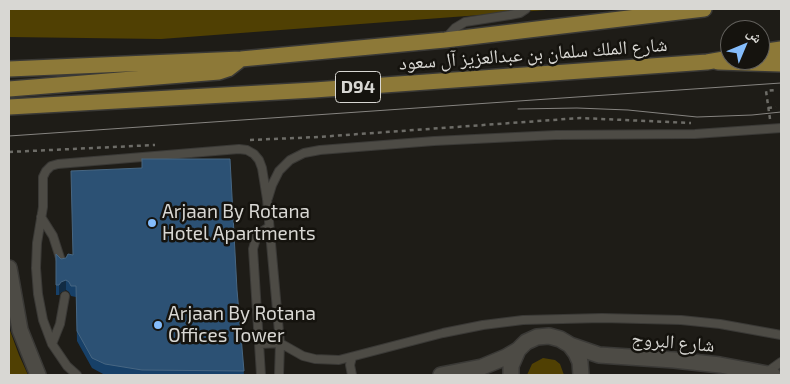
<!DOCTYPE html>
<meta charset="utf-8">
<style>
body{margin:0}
#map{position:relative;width:790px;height:384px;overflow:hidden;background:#1e1c17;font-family:"Exo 2","Noto Naskh Arabic",sans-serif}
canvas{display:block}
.frame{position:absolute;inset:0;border:10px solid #d8d7d3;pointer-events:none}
.north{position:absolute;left:720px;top:20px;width:50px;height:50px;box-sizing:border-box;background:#15130e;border:1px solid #63615d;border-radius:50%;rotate:45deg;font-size:14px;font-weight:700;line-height:20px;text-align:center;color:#d8d7d3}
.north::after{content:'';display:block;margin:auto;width:18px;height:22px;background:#84bcfb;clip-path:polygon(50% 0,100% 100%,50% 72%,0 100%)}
</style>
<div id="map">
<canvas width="790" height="384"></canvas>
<div class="frame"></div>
<div class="north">ش</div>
</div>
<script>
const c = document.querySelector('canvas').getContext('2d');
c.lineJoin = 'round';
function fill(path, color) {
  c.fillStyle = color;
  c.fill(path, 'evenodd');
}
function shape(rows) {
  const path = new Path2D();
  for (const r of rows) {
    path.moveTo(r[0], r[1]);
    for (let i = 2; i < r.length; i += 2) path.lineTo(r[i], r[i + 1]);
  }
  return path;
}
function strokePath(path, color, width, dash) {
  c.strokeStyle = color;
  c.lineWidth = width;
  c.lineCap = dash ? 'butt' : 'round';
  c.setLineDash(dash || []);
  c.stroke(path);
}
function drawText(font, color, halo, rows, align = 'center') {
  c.font = font + ' "Exo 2","Noto Naskh Arabic",sans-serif';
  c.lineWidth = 5;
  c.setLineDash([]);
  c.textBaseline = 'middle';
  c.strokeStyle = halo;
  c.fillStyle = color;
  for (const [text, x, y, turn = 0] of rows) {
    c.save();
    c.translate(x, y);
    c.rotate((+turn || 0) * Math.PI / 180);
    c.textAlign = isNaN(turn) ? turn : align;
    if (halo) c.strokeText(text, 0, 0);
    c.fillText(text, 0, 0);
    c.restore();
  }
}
fill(shape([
 [9,9,560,9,161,39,9,37],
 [9,328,19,355,28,375,9,375],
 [543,358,555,360,560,364,564,375,527,375,532,364]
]), '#504003');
const lane = shape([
 [446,38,455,28,465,22,510,15,520,13,526,9],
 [268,198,272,185,279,171,290,160,304,153,320,150,434,141,556,135,695,134,781,128],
 [41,217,53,236,62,264],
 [52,344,60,324,65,296],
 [259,344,280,343,303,356,315,359,339,360,443,333,483,325,523,320,602,318,681,320,720,324,781,335],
 [352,357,350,365,352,375],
 [767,372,781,362],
 [77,375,67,366,52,344,43,320,38,294,36,268,37,243,43,207,43,177,46,171,51,166,58,164,239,149,247,150,254,154,259,160,262,168,267,199,280,343,279,375],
 [261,375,253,249,257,235,269,227]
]);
const street = shape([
 [9,268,20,330,38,375],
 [570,345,599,355,674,360,720,365,773,375],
 [441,375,482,367,506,357,518,350],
 [511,375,511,366,518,350,526,342,537,337,549,336,560,339,570,345,576,353,580,362,581,375]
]);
const primary = shape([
 [760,52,781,49],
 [718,62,781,64],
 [9,69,241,59,445,40,704,9],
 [9,89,219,72,228,69,241,59],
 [9,107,314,90,707,62,730,58]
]);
strokePath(lane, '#3a3936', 10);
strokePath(street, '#3a3936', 18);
strokePath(primary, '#3a3936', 18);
strokePath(shape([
 [768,108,776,107],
 [770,119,766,91,775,90],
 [250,140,318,137,580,118,691,123],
 [9,152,155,145]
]), '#6d6c67', 2.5, [4, 4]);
strokePath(lane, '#4d4b45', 8);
strokePath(street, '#4d4b45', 15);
strokePath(primary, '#8d7938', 15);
strokePath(shape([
 [518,109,577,108,628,110,697,117,752,115,781,112],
 [9,136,781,83]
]), '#868480', 1);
fill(shape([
 [56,254,61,259,237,290,244,375,105,375,92,368,77,341,76,297,71,296,69,292,66,290,61,292,59,295,56,295]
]), '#174068');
fill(shape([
 [66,280,66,290,61,292,59,295,59,285,61,282]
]), '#112b43');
const building = shape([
 [142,159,230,159,237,290,244,371,142,370,105,364,92,358,77,331,76,286,71,286,69,282,66,280,61,282,59,285,56,285,56,254,61,259,66,258,68,254,73,255,71,171,142,168,142,159]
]);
fill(building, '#2c5174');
strokePath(building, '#476682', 1);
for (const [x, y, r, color] of [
 [152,223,5,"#84bcfb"],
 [158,325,5,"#84bcfb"]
]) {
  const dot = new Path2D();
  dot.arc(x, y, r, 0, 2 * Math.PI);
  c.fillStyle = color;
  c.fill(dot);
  strokePath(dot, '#15130e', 2);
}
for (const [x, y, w] of [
 [358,87,45]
]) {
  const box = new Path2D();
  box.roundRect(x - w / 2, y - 15.5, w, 31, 4);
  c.fillStyle = '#15130e';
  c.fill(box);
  strokePath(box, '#d8d7d3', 1);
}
drawText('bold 18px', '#d8d7d3', null, [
 ["D94",358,87]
]);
drawText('19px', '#d8d7d3', '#15130e', [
 ["شارع الملك سلمان بن عبدالعزيز آل سعود",533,54,-4],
 ["شارع البروج",673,342,5]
]);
drawText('19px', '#d8d7d3', '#15130e', [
 ["Arjaan By Rotana",162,212],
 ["Hotel Apartments",162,234],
 ["Arjaan By Rotana",168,314],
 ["Offices Tower",168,336]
], 'left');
</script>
